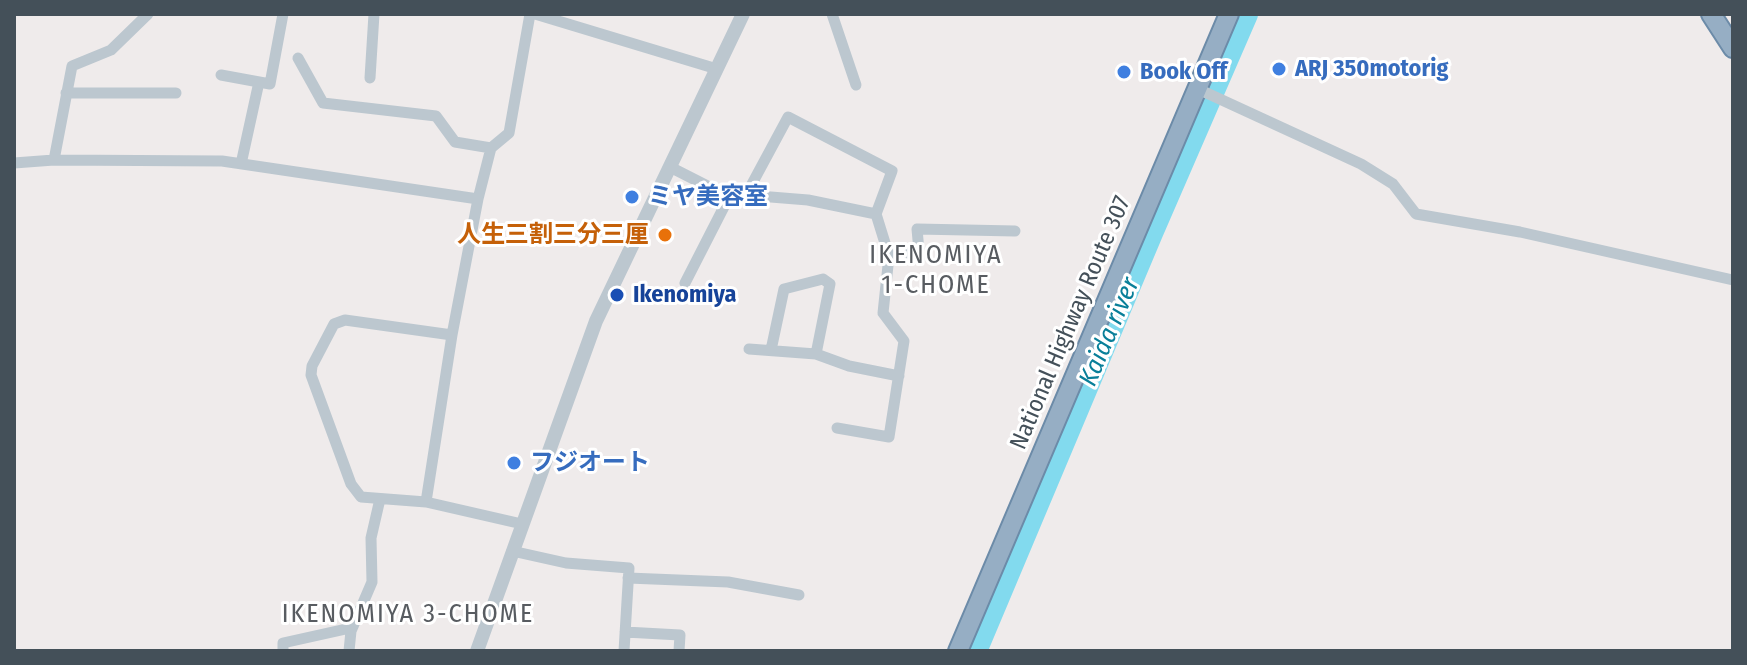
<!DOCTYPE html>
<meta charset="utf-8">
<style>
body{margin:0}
#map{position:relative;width:1747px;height:665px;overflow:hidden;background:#efebeb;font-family:"Fira Sans Condensed",sans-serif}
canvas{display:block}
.frame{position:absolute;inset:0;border:16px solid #445059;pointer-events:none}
</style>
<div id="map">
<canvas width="1747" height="665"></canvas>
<div class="frame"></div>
</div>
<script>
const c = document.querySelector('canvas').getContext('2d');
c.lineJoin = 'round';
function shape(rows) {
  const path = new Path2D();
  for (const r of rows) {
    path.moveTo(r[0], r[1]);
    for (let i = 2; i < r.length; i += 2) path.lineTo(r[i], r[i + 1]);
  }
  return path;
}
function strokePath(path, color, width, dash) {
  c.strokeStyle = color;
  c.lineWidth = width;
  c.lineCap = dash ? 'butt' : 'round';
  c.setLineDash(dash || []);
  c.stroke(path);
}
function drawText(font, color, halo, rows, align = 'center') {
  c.font = font + ' "Fira Sans Condensed","Noto Sans JP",sans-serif';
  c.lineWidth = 6;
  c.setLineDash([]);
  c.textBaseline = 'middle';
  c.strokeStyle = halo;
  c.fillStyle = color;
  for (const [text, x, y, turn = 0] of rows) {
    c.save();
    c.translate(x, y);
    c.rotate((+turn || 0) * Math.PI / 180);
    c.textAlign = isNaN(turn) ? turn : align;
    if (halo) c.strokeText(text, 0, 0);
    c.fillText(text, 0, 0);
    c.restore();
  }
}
strokePath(shape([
 [974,651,1150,233,1245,14]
]), '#82daee', 26);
const trunk = shape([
 [1711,14,1733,48],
 [958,651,1229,14]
]);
strokePath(trunk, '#6c8ba8', 22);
strokePath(shape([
 [535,14,717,69],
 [832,14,856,85],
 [298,58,323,103,436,116,455,142,491,148],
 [221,75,270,84,283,14],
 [370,78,374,14],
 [1198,89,1361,164,1393,184,1416,214,1520,232,1733,280],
 [66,93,176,93],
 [54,160,72,66,111,50,148,14],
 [14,163,54,160,222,161,478,199],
 [241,164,259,82],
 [670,167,729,197,746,195,808,200,876,214,892,171,788,117,746,195],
 [889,256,919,251,917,229,1015,231],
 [685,283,729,197],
 [452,335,345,320,334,324,312,366,311,375,351,484,361,497,426,502,522,524],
 [749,349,816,354,849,366,899,376],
 [771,350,784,289,823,279,830,284,816,354],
 [837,428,889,437,904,341,883,313,889,256,876,214],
 [426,502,452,335,478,199,491,148,509,133,530,14],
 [512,551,566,563,629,568,624,651],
 [628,578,728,582,799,595],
 [625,632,680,635,679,651],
 [283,651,283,643,346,629,351,631],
 [349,651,351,631,372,582,371,538,380,499]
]), '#bcc7cf', 11);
strokePath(shape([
 [477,651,596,321,743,14]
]), '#bcc7cf', 14);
strokePath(trunk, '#96aec4', 18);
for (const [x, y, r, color] of [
 [1279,69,8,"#3f7fe0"],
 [1124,72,8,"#3f7fe0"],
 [632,197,8,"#3f7fe0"],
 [665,235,8,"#e8710a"],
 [617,295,8,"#1a4fb4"],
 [514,463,8,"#3f7fe0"]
]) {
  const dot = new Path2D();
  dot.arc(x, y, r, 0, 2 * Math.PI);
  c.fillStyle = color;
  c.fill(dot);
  strokePath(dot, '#fff', 3);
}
drawText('bold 24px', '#366cbe', '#fff', [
 ["ARJ 350motorig",1295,69],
 ["Book Off",1140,72],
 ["ミヤ美容室",648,197],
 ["フジオート",530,463]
], 'left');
drawText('bold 24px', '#c56008', '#fff', [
 ["人生三割三分三厘",649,235]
], 'right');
drawText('bold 24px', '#164399', '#fff', [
 ["Ikenomiya",633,295]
], 'left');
drawText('24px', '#445059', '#fff', [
 ["National Highway Route 307",1071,323,-67]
]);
c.letterSpacing = '2px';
drawText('26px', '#585c61', '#fff', [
 ["IKENOMIYA",936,256],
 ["1-CHOME",936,286],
 ["IKENOMIYA 3-CHOME",408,615]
]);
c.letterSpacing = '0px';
drawText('italic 26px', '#097f99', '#fff', [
 ["Kaida river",1110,332,-67]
]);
</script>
